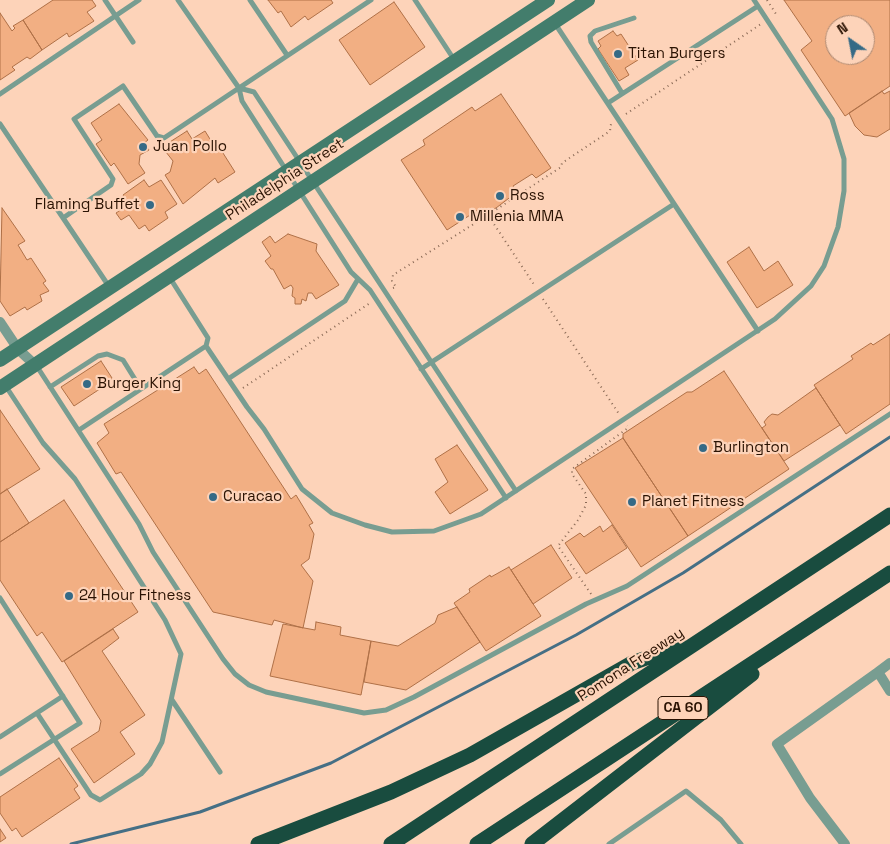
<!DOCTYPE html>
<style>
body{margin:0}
#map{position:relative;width:890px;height:844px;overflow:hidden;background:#fdd3b9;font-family:"Space Grotesk",sans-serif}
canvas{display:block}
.north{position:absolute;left:825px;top:15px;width:50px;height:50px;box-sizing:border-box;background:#fdd3b9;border:1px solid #a98670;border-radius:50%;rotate:327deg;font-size:14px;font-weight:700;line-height:20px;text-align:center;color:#2b1303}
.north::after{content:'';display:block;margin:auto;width:18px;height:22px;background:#356a86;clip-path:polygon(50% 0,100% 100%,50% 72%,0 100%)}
</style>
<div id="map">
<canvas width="890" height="844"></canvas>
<div class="north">N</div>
</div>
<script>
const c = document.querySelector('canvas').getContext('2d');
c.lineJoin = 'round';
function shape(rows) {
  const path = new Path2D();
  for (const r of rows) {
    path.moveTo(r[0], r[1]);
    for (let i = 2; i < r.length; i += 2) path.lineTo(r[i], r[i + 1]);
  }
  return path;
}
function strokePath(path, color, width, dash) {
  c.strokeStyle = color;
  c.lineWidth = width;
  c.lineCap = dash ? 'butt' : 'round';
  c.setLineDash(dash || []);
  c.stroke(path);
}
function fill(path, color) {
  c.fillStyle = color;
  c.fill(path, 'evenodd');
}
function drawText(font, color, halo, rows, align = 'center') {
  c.font = font + ' "Space Grotesk",sans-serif';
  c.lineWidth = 4.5;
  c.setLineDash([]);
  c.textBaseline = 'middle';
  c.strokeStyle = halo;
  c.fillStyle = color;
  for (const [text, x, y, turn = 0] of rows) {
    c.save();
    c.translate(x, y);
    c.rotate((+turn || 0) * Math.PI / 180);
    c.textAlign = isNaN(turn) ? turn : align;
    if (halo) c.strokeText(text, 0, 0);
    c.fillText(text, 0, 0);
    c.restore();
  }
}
strokePath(shape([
 [71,844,200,812,331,763,576,635,683,573,890,437]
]), '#456f85', 3);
const building = shape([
 [53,0,92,0,96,6,87,12,94,21,69,37,67,33,42,50,23,20,53,0],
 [268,0,331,0,333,3,308,20,305,16,291,27,281,11,278,13,268,0],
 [784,0,890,0,890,86,845,116,801,50,812,41,784,0],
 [835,25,865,25,865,55,835,55,835,25],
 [394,2,425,47,370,85,339,40,394,2],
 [0,13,12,31,15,28,13,26,23,20,42,50,30,59,27,57,12,67,15,70,0,80,0,13],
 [613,31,617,36,621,34,638,60,625,68,629,75,619,81,598,49,601,46,598,41,613,31],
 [882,91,884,94,890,91,890,129,877,137,864,135,855,126,849,113,882,91],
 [501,94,551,168,536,178,532,174,513,186,517,192,496,208,485,212,481,208,447,230,401,160,425,145,423,140,472,107,475,111,501,94],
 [119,104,148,140,144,143,149,150,140,155,139,164,145,173,128,184,114,163,111,166,96,144,102,140,91,123,119,104],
 [187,131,192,139,205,131,213,144,216,142,235,172,218,183,215,178,183,204,165,175,170,172,173,161,162,147,187,131],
 [144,180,149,187,161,180,177,204,165,212,168,218,149,231,145,225,139,229,129,215,121,220,116,213,125,207,126,200,123,195,144,180],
 [2,208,25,241,18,245,27,260,31,258,46,281,43,283,49,291,40,295,42,301,27,310,25,307,10,316,0,301,2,208],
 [288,234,317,244,316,251,339,285,316,299,312,293,308,293,306,301,302,299,301,304,295,304,295,298,292,296,293,288,291,285,284,289,273,269,271,269,265,261,271,256,262,242,270,236,275,243,288,234],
 [749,247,764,271,778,261,793,285,757,308,727,262,749,247],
 [890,334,890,404,846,434,814,385,853,359,851,356,871,343,873,345,890,334],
 [101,361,112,378,112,381,74,406,61,387,101,361],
 [194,367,199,374,206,369,291,499,296,495,313,523,309,525,314,534,309,559,301,565,313,581,303,628,274,620,272,625,213,612,121,472,116,474,97,443,109,433,104,424,194,367],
 [724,371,789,469,688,536,623,438,623,434,687,392,692,392,724,371],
 [816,388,840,425,784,461,762,428,766,425,764,422,768,417,772,414,778,415,816,388],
 [0,410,40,469,0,494,0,410],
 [623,438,688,536,641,567,575,468,623,438],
 [457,445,488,490,450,514,435,492,448,482,435,459,457,445],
 [7,489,29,523,0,542,0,494,7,489],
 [64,500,138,612,62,662,42,632,37,636,0,580,0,542,64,500],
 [612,525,627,548,586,574,565,543,580,533,584,537,600,526,603,532,612,525],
 [551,545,572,578,533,604,511,570,551,545],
 [509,567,541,616,486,651,454,603,470,592,469,589,490,575,491,577,509,567],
 [457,607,480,642,406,690,364,682,371,641,398,646,435,623,438,615,457,607],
 [316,622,341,627,340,635,371,641,361,695,270,676,283,624,315,630,316,622],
 [113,629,119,638,102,651,145,715,120,732,135,754,94,783,71,749,99,731,101,721,64,661,113,629],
 [59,758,78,786,74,789,80,798,22,837,16,828,12,831,0,813,0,797,59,758],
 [0,829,6,838,0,842,0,829]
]);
fill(building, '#f2af83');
strokePath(building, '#af7047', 1);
strokePath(shape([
 [767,0,776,14,774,16],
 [626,114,761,24],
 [488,215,561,167,562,163,610,131,611,124],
 [393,288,396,287,392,281,393,275,488,215,535,286],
 [543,299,619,414],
 [243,388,370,303],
 [591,594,558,546,578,520,586,505,586,494,572,474,572,469,628,428,627,426]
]), '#8a6a56', 2, [1, 4]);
strokePath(shape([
 [105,0,133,42],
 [178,0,239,88,242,101,351,272,370,290,506,498],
 [250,0,287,55],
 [415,0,455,61],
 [554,22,758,331],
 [239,88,254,92,516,491],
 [622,93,591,42,590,36,595,31,634,18],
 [0,94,139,0],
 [608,103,758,6],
 [0,124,110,288],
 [63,218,111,185,113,179,74,119,123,86,157,136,164,138,371,0],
 [170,278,208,338,206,346,247,407,264,429,302,489,332,513,365,525,392,532,434,531,481,514,775,319,811,286,824,266,838,227,844,191,844,159,832,119,754,0],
 [36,365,139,524,153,552,223,659,235,674,249,685,266,692,364,713,386,710,414,697,586,604,627,586,890,414],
 [421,369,674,204],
 [228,379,345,301,358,279],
 [5,385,43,443,75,479,165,620,181,654,162,742,150,764,141,774,100,800,91,795,37,713],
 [50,387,98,356,107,354,123,360,141,389],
 [79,430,206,346],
 [0,598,80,723,0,774],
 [172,700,220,772],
 [0,737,63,696],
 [609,844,686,791,721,820,741,844]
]), '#789d91', 5);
strokePath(shape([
 [0,322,18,349,35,365],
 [890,663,878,672,890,691],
 [845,844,810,798,777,744,878,672]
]), '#789d91', 10);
strokePath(shape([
 [0,360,548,0],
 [0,388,588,0]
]), '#437d6c', 14);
strokePath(shape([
 [258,844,391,792,470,755,632,663,681,646],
 [391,844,890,515],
 [477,844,890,573],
 [532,844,752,674]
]), '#194c3f', 15);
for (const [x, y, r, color] of [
 [618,54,5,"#356a86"],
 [143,147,5,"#356a86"],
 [500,196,5,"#356a86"],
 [150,205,5,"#356a86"],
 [460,217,5,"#356a86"],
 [87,384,5,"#356a86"],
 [703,448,5,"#356a86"],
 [213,497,5,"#356a86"],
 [632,502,5,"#356a86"],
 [69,596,5,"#356a86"]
]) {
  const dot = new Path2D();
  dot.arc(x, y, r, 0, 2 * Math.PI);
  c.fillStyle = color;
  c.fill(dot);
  strokePath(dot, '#fdd3b9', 2);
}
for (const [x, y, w] of [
 [683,708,50]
]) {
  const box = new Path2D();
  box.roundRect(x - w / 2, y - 11.5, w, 23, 4);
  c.fillStyle = '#fdd3b9';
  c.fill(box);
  strokePath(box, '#2b1303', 1);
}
drawText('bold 14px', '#2b1303', null, [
 ["CA 60",683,708]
]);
drawText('15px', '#2b1303', '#fdd3b9', [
 ["Titan Burgers",628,54],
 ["Juan Pollo",153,147],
 ["Ross",510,196],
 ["Flaming Buffet",140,205,"right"],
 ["Millenia MMA",470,217],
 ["Burger King",97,384],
 ["Burlington",713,448],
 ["Curacao",223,497],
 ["Planet Fitness",642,502],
 ["24 Hour Fitness",79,596]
], 'left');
drawText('15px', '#2b1303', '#fdd3b9', [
 ["Philadelphia Street",285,180,-33],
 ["Pomona Freeway",631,665,-33]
]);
</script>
